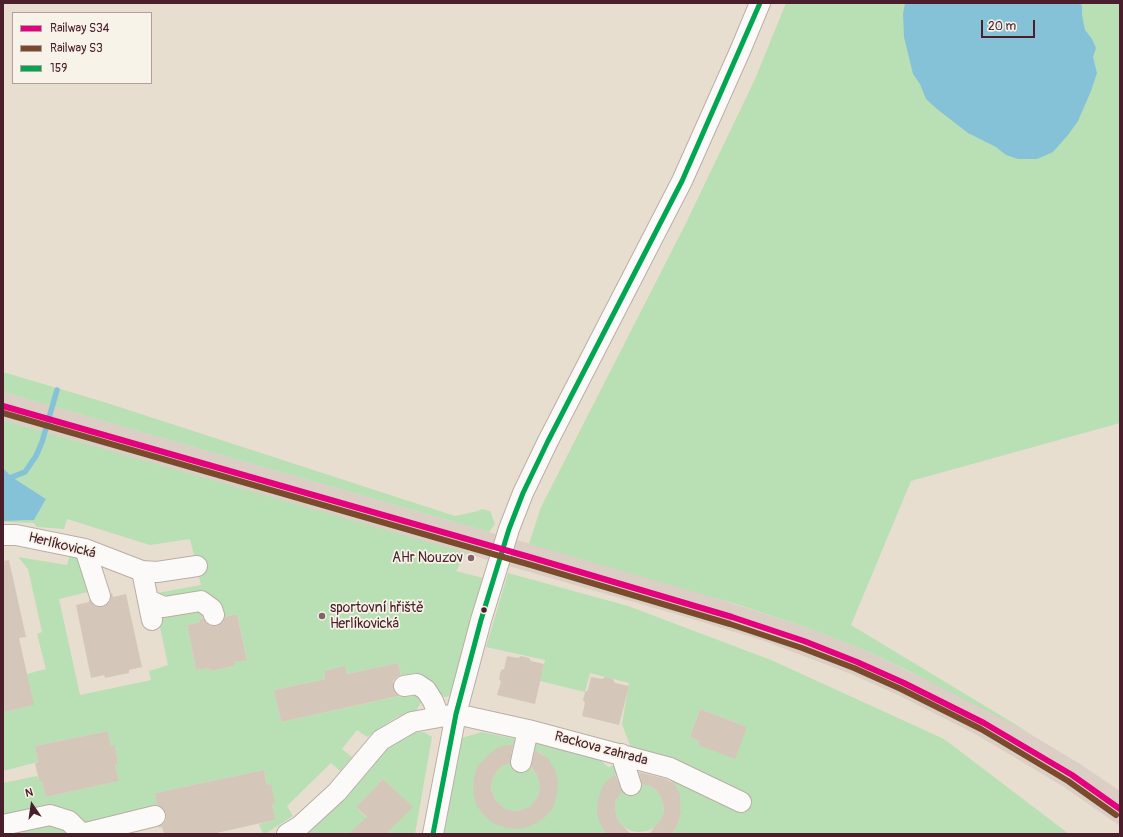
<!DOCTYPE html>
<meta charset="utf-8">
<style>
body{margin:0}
#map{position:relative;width:1123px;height:837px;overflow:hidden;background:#e8ded0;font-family:Pangolin,sans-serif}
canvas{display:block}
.frame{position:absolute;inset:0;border:4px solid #4a1f2b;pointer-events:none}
.legend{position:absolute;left:12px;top:12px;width:140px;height:72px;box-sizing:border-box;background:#f7f3e8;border:1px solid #b29e9c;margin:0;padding:5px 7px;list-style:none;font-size:12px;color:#4a1f2b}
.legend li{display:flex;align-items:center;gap:8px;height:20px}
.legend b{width:20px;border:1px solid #b29e9c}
.north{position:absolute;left:12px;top:785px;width:40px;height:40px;-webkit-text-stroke:3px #f7f3e8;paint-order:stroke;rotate:347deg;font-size:11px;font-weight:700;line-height:16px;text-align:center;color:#4a1f2b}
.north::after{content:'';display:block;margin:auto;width:14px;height:18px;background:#4a1f2b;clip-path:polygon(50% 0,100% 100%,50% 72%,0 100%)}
.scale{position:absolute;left:981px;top:20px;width:54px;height:18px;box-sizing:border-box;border:2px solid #4a1f2b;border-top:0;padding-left:5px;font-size:12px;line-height:14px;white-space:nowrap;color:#4a1f2b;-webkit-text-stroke:3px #f7f3e8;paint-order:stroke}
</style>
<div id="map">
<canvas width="1123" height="837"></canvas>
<div class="frame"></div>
<ul class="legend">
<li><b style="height:5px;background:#e5007d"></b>Railway S34</li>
<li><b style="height:5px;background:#7a4b2a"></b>Railway S3</li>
<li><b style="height:5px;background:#00a651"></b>159</li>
</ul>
<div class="north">N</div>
<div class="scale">20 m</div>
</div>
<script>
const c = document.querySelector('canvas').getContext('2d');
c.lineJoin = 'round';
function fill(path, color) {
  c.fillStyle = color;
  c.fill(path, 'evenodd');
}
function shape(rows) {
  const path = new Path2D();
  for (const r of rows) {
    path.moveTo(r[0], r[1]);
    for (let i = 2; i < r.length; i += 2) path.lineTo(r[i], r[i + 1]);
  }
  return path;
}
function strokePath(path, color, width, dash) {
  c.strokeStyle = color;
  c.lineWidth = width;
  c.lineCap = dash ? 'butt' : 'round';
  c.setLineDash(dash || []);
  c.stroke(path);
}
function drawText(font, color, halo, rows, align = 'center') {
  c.font = font + ' Pangolin,sans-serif';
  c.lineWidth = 3.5;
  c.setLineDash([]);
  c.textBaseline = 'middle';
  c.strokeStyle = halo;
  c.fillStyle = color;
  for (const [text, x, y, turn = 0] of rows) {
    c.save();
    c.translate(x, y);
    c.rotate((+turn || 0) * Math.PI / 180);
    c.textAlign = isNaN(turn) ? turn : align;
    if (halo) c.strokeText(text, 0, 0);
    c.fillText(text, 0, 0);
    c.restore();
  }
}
fill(shape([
 [3,392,697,592,808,628,862,649,992,711,1080,764,1120,791,1120,826,1064,787,977,735,898,695,851,674,764,641,689,618,3,420]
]), '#dbcec5');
fill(shape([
 [786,3,1120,3,1120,423,911,481,851,625,1028,732,909,671,862,649,808,628,736,604,529,544,541,507,686,223,755,79],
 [3,372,104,402,455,516,478,511,482,509,490,511,495,524,489,532,3,392],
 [3,420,466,553,456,571,487,579,470,622,451,694,447,697,440,696,402,677,398,663,347,674,345,667,324,671,325,679,274,690,281,722,405,695,412,690,423,699,416,711,397,717,367,737,357,730,342,749,352,757,340,771,331,763,287,806,293,816,265,834,263,834,259,824,275,820,264,770,155,793,158,809,90,823,81,821,3,817,3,783,37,776,39,781,42,781,46,797,119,781,115,765,118,764,115,746,111,746,108,731,35,746,38,762,3,771,3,712,33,705,27,674,46,669,37,634,42,632,28,569,18,557,67,565,70,554,77,555,82,568,88,592,59,599,80,695,151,680,149,671,168,665,158,618,192,611,198,610,202,614,204,617,199,619,200,622,187,625,196,670,209,668,210,671,234,666,234,662,247,659,237,614,224,617,221,606,211,595,198,591,163,598,157,593,201,585,190,539,150,545,67,519,64,529,37,527,34,523,3,522,3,521,34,520,46,499,12,477,3,468],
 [508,573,628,606,771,660,944,739,1069,834,672,834,678,824,681,813,680,801,674,784,664,774,633,767,636,784,644,784,651,786,657,791,661,797,663,804,664,812,661,819,654,828,647,831,639,832,631,831,624,827,619,822,616,815,615,807,616,800,620,793,626,788,616,774,611,778,607,834,442,834,458,739,482,732,596,756,608,767,636,761,622,724,629,683,590,673,585,692,540,681,545,660,486,647],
 [700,709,747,727,698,745,699,741,690,737],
 [512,745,519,745,518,762,509,763,502,766,497,771,493,778,491,785,492,792,495,799,500,805,506,809,514,811,521,810,529,807,534,802,538,796,540,788,539,781,536,774,531,768,524,763,531,748,542,754,547,759,532,825,474,790],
 [424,732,432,737,415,834,304,834,338,805,377,757,409,733],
 [383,779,412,807,388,832,372,817,369,820,356,807],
 [42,822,57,825,70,834,39,834,38,833,3,834]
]), '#b9dfb4');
fill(shape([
 [905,3,1081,3,1082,7,1082,15,1085,30,1092,39,1096,48,1093,57,1097,73,1091,91,1078,121,1068,135,1053,152,1037,159,1018,159,1006,155,996,147,968,133,937,109,926,99,920,84,913,74,904,37,903,14],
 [3,468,12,477,46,499,34,520,3,521]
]), '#86c2d7');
strokePath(shape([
 [3,482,8,483,12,477,25,472,36,456,42,442,57,390]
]), '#86c2d7', 5.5);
fill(shape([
 [9,560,26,637,19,638,34,705,3,712,3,561],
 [112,593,113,597,126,594,142,667,129,670,129,673,105,678,104,675,91,678,76,605,89,602,89,599,93,605,98,607,103,607,109,603,111,599,111,594],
 [237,614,247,660,234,662,234,666,210,671,209,668,196,670,187,625,200,622,199,619,203,618,207,624,211,626,217,626,223,622,225,617],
 [507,656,518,658,521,656,529,658,531,661,544,664,535,704,497,695,501,682,499,679,501,670,504,669],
 [398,663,401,675,397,677,393,681,393,687,395,693,399,696,281,722,274,690,325,679,324,671,345,666,347,674],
 [591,677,602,679,605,677,613,679,615,683,629,686,619,725,582,716,585,703,583,700,585,692,588,690],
 [700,709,747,727,735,759,698,745,699,741,690,737],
 [108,731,111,746,115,745,118,764,115,765,119,781,46,797,42,781,39,781,35,763,38,762,35,746],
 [507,745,513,745,510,763,502,766,497,771,493,778,491,785,492,792,495,799,500,805,506,809,514,811,521,810,529,807,534,802,538,796,540,788,539,781,536,774,531,767,535,750,549,759,551,764,555,770,558,782,557,796,552,809,544,818,531,826,519,829,506,828,493,823,482,813,476,804,473,791,474,777,478,766,489,754,499,747],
 [264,770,267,785,271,784,275,803,272,804,275,820,212,834,164,834,162,827,159,828,159,827,163,824,166,820,166,814,163,808,157,805,155,793],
 [639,772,666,779,675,784,680,795,681,813,678,824,672,834,649,834,661,819,664,812,663,804,661,797,657,791,651,786,642,784],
 [615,774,622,791,616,800,615,807,616,815,619,822,631,834,607,834,601,826,597,814,598,800,602,787,608,780],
 [383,779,413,807,386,834,349,834,367,817,356,807]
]), '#d5c6ba');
const minor = shape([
 [3,535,16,535,85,549,142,571,152,620],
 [85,549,100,596],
 [142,571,157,572,197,566],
 [148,600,164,607,201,601,212,609,214,615],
 [404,686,417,684,426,690,433,701,439,717],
 [621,754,631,785],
 [521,762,528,730],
 [3,825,50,815,69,821,82,834],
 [82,834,155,816],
 [287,834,300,826,337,792,381,740,412,722,456,714,528,730,670,768,741,802],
 [433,834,456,714,481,620,509,529,523,493,548,441,682,181,740,51,760,3]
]);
strokePath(minor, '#b9aea6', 22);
strokePath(minor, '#fcfaf8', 20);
strokePath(shape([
 [433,834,456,714,481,620,509,529,523,493,548,441,682,181,760,3]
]), '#00a651', 5);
strokePath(shape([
 [3,406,533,558,732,617,804,641,857,662,904,683,984,723,1072,775,1120,809]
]), '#e5007d', 6);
strokePath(shape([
 [3,413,531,565,730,624,802,648,854,668,901,689,981,729,1068,781,1116,815]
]), '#7a4b2a', 6);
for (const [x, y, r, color] of [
 [471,558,4,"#816265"],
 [484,610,3.5,"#4a1f2b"],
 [322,616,4,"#816265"]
]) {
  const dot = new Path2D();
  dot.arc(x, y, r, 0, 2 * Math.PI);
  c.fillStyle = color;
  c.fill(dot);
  strokePath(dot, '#f7f3e8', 1.5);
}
drawText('14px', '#4a1f2b', '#f7f3e8', [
 ["Herlíkovická",62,546,14],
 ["Rackova zahrada",601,749,15]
]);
drawText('14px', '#4a1f2b', '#f7f3e8', [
 ["AHr Nouzov",463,558],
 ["sportovní hřiště",330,608,"left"],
 ["Herlíkovická",330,624,"left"]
], 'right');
</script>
